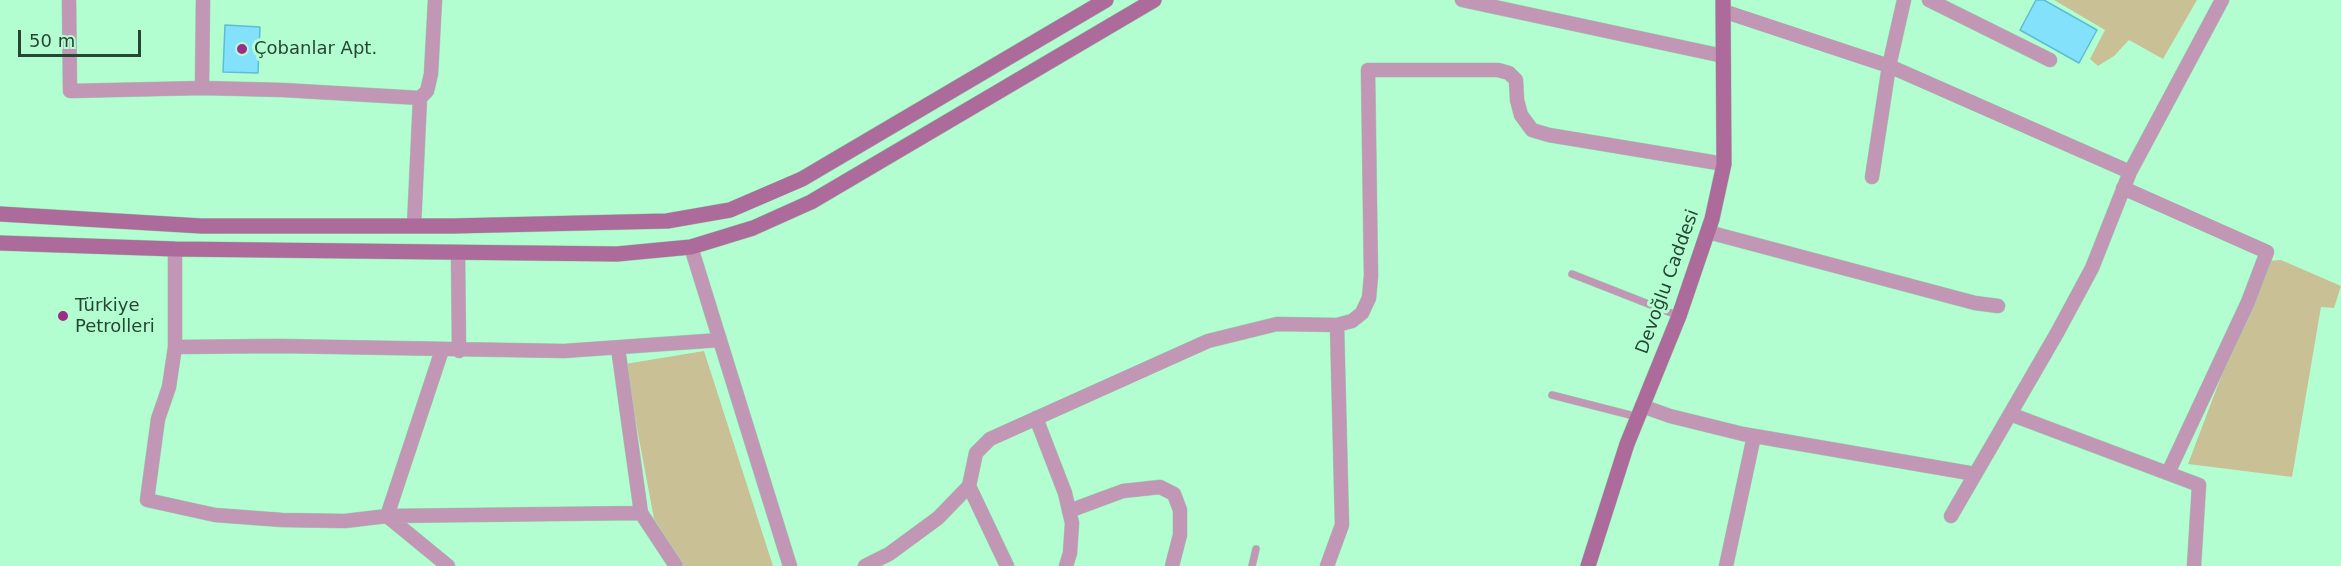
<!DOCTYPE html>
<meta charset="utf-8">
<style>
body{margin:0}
#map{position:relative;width:2341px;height:566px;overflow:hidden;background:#b3fed1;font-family:"DejaVu Sans",sans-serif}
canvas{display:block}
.scale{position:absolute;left:18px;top:30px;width:123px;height:27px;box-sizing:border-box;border:3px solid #264533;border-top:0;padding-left:8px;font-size:18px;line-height:21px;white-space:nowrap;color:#264533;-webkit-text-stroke:4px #b3fed1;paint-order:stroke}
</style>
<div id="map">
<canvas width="2341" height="566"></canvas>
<div class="scale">50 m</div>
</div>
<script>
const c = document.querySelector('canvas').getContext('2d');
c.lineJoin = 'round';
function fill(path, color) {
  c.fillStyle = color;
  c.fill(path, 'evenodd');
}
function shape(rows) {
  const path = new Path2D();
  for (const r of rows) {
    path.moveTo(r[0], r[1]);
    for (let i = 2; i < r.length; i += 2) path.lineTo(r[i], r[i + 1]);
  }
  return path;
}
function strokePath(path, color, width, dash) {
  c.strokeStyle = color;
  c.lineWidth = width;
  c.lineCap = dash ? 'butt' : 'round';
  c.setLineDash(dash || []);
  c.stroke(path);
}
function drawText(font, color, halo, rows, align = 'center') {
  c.font = font + ' "DejaVu Sans",sans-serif';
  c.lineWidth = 6;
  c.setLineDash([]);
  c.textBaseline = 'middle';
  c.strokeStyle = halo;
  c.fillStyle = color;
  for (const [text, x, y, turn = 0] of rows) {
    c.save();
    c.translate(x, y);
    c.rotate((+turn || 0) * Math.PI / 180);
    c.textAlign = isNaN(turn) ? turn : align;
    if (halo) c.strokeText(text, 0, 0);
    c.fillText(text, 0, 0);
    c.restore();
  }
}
fill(shape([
 [2054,0,2197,0,2163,59,2129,40,2114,56,2098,66,2090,59,2105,30],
 [2281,260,2341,286,2334,308,2321,307,2292,477,2188,464,2262,269,2268,261],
 [704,351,773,566,684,566,654,519,625,364]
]), '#c9c096');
const building = shape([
 [2036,0,2044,0,2097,30,2079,63,2020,30,2036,0],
 [225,25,260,27,258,73,223,72,225,25]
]);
fill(building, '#83e1fb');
strokePath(building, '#5dbdd6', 1.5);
const lane = shape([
 [1572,274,1679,316],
 [1552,395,1638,417],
 [1252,566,1256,549]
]);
const street = shape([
 [69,0,70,91,202,88,283,90,420,98,427,91,431,74,435,0],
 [1462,0,1723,56],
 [1929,0,2050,60],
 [1723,11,1889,66,2130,172],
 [202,88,203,0],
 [1872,177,1889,66,1904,0],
 [2123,188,2267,252,2248,302,2168,473],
 [414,226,420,98],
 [1708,232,1975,303,1998,306],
 [691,247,790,566],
 [175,249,175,347,279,346,564,351,720,340],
 [458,252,459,351],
 [175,347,169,387,158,419,147,500,215,515,282,520,345,521,387,516,641,513],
 [618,348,641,513,676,566],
 [442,350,387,516,448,566],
 [1642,406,1670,416,1743,434,1975,474],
 [2010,414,2199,485,2194,566],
 [1036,418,1065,493,1072,523,1070,553,1066,566],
 [969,486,1007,566],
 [1069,511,1123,491,1160,487,1174,494,1180,510,1180,535,1172,566],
 [1951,516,2057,333,2092,268,2130,172,2222,0],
 [865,566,889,554,938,518,969,486,976,453,990,439,1208,341,1277,324,1337,325,1352,321,1362,313,1369,298,1371,276,1368,70,1498,70,1509,73,1516,80,1517,100,1521,115,1532,130,1549,135,1724,164],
 [1327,566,1342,525,1337,325],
 [1726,566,1754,436]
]);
const secondary = shape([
 [0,214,201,226,453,226,667,221,730,210,802,179,1106,0],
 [0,243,175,249,617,254,691,247,753,228,811,202,1154,0],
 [1588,566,1627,444,1679,316,1712,219,1724,164,1723,0]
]);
strokePath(lane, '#97d9b1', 8);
strokePath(street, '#97d9b1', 15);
strokePath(secondary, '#97d9b1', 16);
strokePath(lane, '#c296b5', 7);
strokePath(street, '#c296b5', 14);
strokePath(secondary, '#ac6b9a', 15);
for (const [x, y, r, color] of [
 [242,49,6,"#9e2b87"],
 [63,316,6,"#9e2b87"]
]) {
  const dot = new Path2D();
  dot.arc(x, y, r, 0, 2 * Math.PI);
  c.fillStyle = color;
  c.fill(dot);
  strokePath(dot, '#b3fed1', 2);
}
drawText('18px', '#264533', '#b3fed1', [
 ["Çobanlar Apt.",254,49],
 ["Türkiye",75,306],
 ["Petrolleri",75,327]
], 'left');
drawText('18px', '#264533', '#b3fed1', [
 ["Devoğlu Caddesi",1668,282,-70]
]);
</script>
